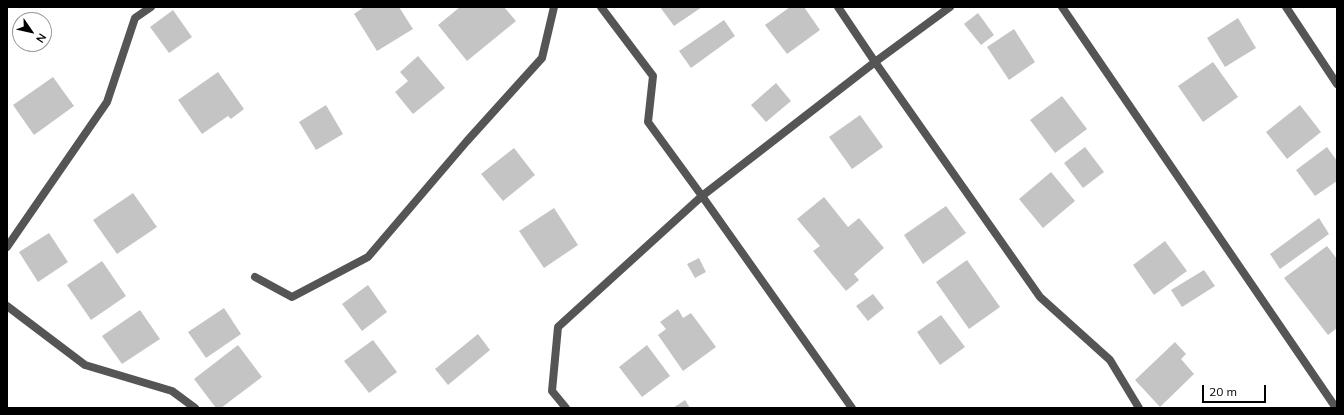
<!DOCTYPE html>
<style>
body{margin:0}
#map{position:relative;width:1344px;height:415px;overflow:hidden;background:#fff;font-family:Mulish,sans-serif}
canvas{display:block}
.frame{position:absolute;inset:0;border:8px solid #000;pointer-events:none}
.north{position:absolute;left:12px;top:12px;width:40px;height:40px;box-sizing:border-box;background:#fff;border:1px solid #999;border-radius:50%;rotate:124deg;font-size:11px;font-weight:700;line-height:16px;text-align:center;color:#000}
.north::after{content:'';display:block;margin:auto;width:14px;height:18px;background:#000;clip-path:polygon(50% 0,100% 100%,50% 72%,0 100%)}
.scale{position:absolute;left:1202px;top:385px;width:64px;height:18px;box-sizing:border-box;border:2px solid #000;border-top:0;padding-left:5px;font-size:12px;line-height:14px;white-space:nowrap;color:#000;-webkit-text-stroke:3px #fff;paint-order:stroke}
</style>
<div id="map">
<canvas width="1344" height="415"></canvas>
<div class="frame"></div>
<div class="north">N</div>
<div class="scale">20 m</div>
</div>
<script>
const c = document.querySelector('canvas').getContext('2d');
c.lineJoin = 'round';
function fill(path, color) {
  c.fillStyle = color;
  c.fill(path, 'evenodd');
}
function shape(rows) {
  const path = new Path2D();
  for (const r of rows) {
    path.moveTo(r[0], r[1]);
    for (let i = 2; i < r.length; i += 2) path.lineTo(r[i], r[i + 1]);
  }
  return path;
}
function strokePath(path, color, width, dash) {
  c.strokeStyle = color;
  c.lineWidth = width;
  c.lineCap = dash ? 'butt' : 'round';
  c.setLineDash(dash || []);
  c.stroke(path);
}
fill(shape([
 [364,7,399,7,413,29,377,51,354,14],
 [460,7,504,7,516,21,467,61,438,25],
 [660,7,702,7,674,26],
 [790,7,804,7,820,30,787,54,765,25],
 [173,10,192,37,169,53,150,27],
 [978,13,994,35,981,45,964,24],
 [1238,18,1256,48,1225,67,1207,38],
 [724,20,735,36,691,68,679,51],
 [1014,29,1035,62,1009,80,987,47],
 [418,56,445,88,413,114,395,92,408,81,400,72],
 [1213,62,1238,97,1203,122,1178,86],
 [218,72,244,109,231,119,228,116,202,134,178,100],
 [53,77,74,106,34,135,13,105],
 [776,83,791,101,766,122,751,105],
 [1062,96,1087,129,1055,153,1030,120],
 [326,105,343,134,316,150,299,122],
 [1300,105,1321,132,1287,159,1266,132],
 [860,115,883,147,852,169,829,137],
 [1085,147,1104,172,1083,188,1064,163],
 [1327,147,1337,161,1337,181,1315,196,1296,170],
 [514,148,535,175,503,201,481,174],
 [1051,172,1075,201,1043,228,1019,199],
 [133,193,157,227,117,254,93,220],
 [824,197,848,227,859,218,884,248,854,274,859,280,846,291,813,251,820,246,797,219],
 [946,206,966,233,923,264,904,235],
 [554,208,578,245,544,268,519,231],
 [1319,218,1329,234,1280,269,1270,254],
 [49,233,68,262,38,282,19,252],
 [1165,241,1187,271,1154,295,1133,265],
 [1327,246,1337,259,1337,328,1328,335,1284,278],
 [699,258,706,272,695,278,687,264],
 [967,260,1000,307,969,329,936,282],
 [102,261,126,296,91,320,67,285],
 [1204,270,1215,286,1182,307,1171,290],
 [368,285,387,312,362,331,342,304],
 [873,294,884,308,868,321,856,306],
 [224,308,241,334,206,358,188,332],
 [678,309,683,318,691,313,716,347,683,371,658,335,666,329,660,322],
 [140,310,160,339,122,364,102,336],
 [941,315,965,347,940,365,917,332],
 [478,334,490,350,448,385,435,369],
 [373,340,397,372,369,393,344,361],
 [1175,342,1186,354,1181,359,1194,374,1160,407,1135,380],
 [238,345,262,377,221,408,216,408,194,379],
 [647,345,670,376,642,397,619,367],
 [685,400,690,408,673,408]
]), '#c4c4c4');
strokePath(shape([
 [601,7,653,76,648,122,702,196,875,62,1040,297,1110,360,1139,408],
 [838,7,875,62,950,7],
 [1062,7,1336,408],
 [1286,7,1337,84],
 [7,247,107,102,135,18,151,7],
 [255,277,292,297,368,257,467,141,542,58,554,7],
 [7,306,85,365,172,391,195,408],
 [566,408,552,391,558,327,702,196,852,408]
]), '#555', 8);
</script>
